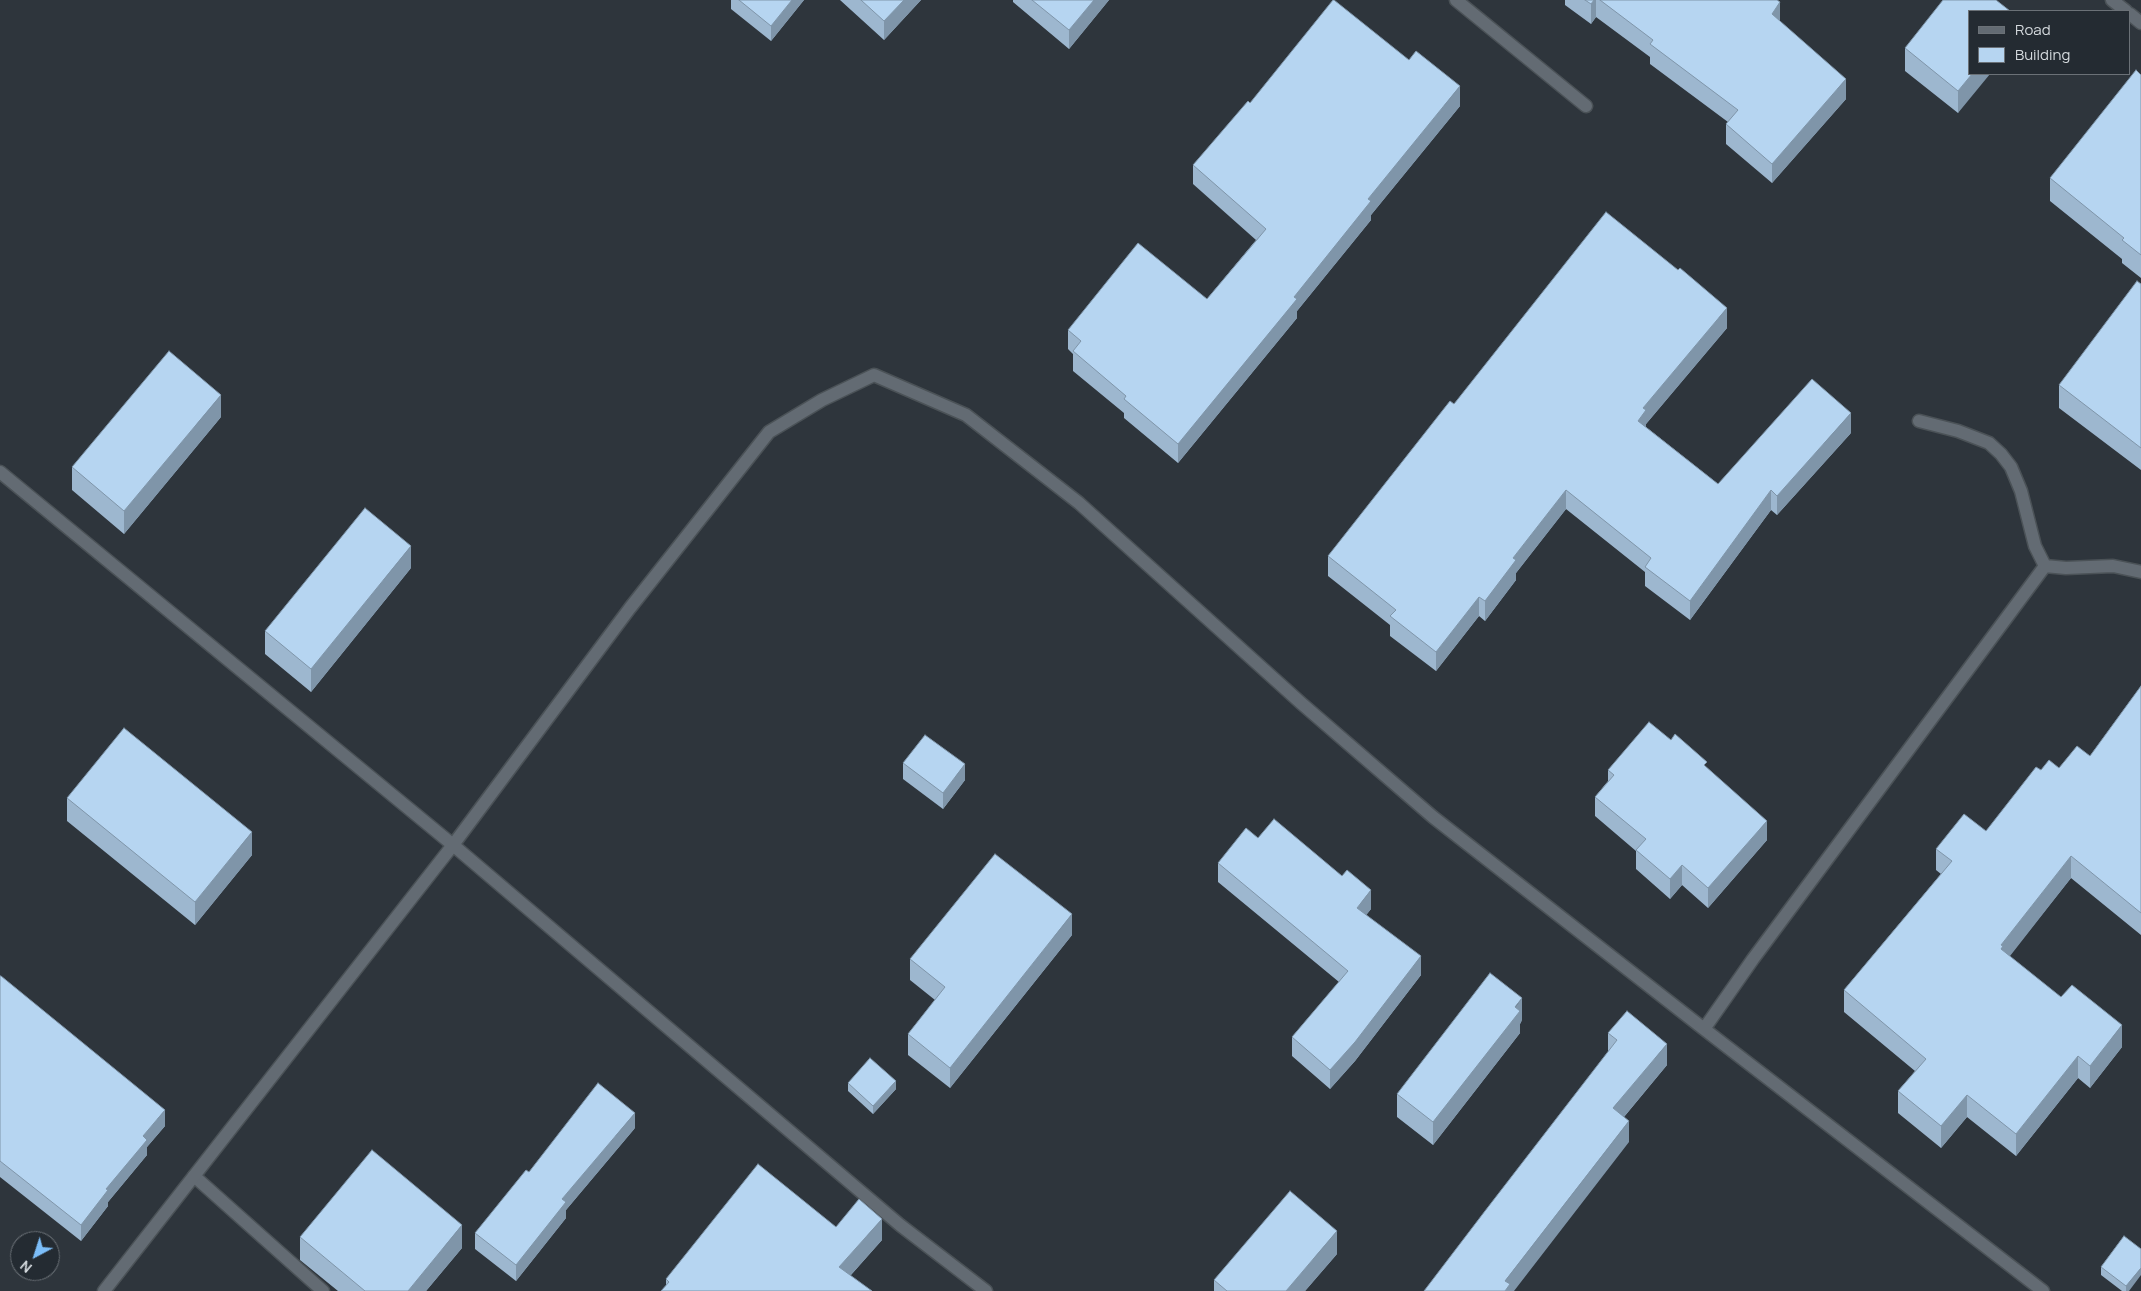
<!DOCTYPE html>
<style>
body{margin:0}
#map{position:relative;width:2141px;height:1291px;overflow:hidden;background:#2e353c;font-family:Manrope,sans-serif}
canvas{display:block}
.legend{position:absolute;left:1968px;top:10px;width:162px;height:65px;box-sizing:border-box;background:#242b32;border:1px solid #6b7177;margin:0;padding:6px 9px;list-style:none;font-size:15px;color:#d5dade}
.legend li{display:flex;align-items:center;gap:10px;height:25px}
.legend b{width:25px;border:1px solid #6b7177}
.north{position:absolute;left:10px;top:1231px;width:50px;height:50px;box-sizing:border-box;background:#242b32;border:1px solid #6b7177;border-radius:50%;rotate:220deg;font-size:14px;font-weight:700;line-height:20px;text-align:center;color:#d5dade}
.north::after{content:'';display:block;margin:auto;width:18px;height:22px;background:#7cbef9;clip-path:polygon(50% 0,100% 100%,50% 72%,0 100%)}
</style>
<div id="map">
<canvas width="2141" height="1291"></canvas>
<ul class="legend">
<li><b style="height:6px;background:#636b73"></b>Road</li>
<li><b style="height:14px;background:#b6d5f1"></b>Building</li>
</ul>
<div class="north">N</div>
</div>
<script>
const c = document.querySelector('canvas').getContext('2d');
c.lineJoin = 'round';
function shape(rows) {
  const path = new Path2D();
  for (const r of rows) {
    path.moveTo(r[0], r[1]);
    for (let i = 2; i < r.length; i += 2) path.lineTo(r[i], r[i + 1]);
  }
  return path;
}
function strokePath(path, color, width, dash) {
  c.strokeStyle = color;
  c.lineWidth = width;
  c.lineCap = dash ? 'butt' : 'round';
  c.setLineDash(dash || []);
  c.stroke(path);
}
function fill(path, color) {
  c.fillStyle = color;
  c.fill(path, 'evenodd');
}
const service = shape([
 [194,1176,323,1291]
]);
const minor = shape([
 [1456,0,1586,106],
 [2112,0,2126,11],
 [2130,14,2141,23],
 [1919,421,1958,431,1989,443,2001,454,2011,467,2021,491,2035,546,2045,566],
 [0,472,453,845,900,1225,986,1291],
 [104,1291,453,845,630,608,769,432,822,400,874,375,966,415,1079,503,1301,703,1433,817,1704,1029],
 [2043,1291,1704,1029,1753,959,2045,566,2066,568,2113,566,2141,572]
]);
strokePath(service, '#4b5257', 15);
strokePath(minor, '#4b5257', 15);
strokePath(service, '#636b73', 12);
strokePath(minor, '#636b73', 12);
fill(shape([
 [731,0,804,0,771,41,731,9],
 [840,0,921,0,884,40],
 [1013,0,1109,0,1069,49,1013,2],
 [1565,0,1777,0,1780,22,1846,99,1772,183,1726,144,1726,124,1728,122,1650,64,1650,57,1596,17,1591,24,1565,5],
 [2010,11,1958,113,1905,71,1905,48],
 [2141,75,2141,278,2122,263,2122,259,2050,201,2050,178],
 [1250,103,1460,106,1371,215,1371,220,1297,311,1297,318,1178,463,1124,418,1124,413,1073,371,1073,354,1068,349,1068,330,1207,299,1256,240,1193,184,1193,165],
 [1678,270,1727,328,1646,424,1646,427,1718,484,1851,433,1777,515,1771,510,1690,620,1645,586,1645,572,1566,509,1516,573,1516,580,1485,621,1479,616,1436,671,1390,636,1390,625,1328,576,1328,556,1454,404],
 [2141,284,2141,470,2059,408,2059,385],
 [221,417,124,534,72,490,72,467],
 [411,568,311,692,265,654,265,631],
 [2141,686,2141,935,2071,878,2009,956,2122,1047,2090,1088,2078,1078,2016,1156,1967,1117,1941,1148,1898,1113,1898,1091,1915,1071,1844,1012,1844,990,1941,874,1936,870,1936,849,1986,831,2041,770,2059,768,2090,756],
 [1671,740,1707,768,1767,840,1708,908,1682,885,1670,899,1636,869,1636,851,1595,816,1595,797,1608,781,1608,770],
 [903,763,965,780,943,809,903,779],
 [67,798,252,855,195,925,67,821],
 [1258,838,1371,909,1366,915,1421,975,1355,1061,1330,1089,1292,1056,1292,1037,1339,982,1218,882,1218,863],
 [1072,935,950,1088,908,1055,908,1034,935,1000,910,980,910,959],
 [0,976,165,1126,147,1147,147,1155,108,1202,108,1206,81,1241,0,1177],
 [1522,1020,1520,1024,1520,1033,1433,1145,1397,1117,1397,1094],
 [1608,1033,1667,1065,1624,1117,1629,1142,1608,1050],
 [848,1083,896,1089,873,1114,848,1091],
 [635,1128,566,1210,566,1218,516,1281,475,1249,475,1233,529,1172],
 [836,1227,882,1240,851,1275,666,1286,666,1279],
 [2124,1236,2129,1291,2122,1291,2101,1275,2101,1267],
 [300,1237,462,1248,426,1291,338,1291,300,1260],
 [1337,1254,1305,1291,1214,1291,1214,1280]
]), '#9db7cf');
fill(shape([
 [792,0,804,0,771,41,771,26],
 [904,0,921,0,884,40,884,21],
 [1094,0,1109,0,1069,49,1069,30],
 [1594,0,1596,0,1596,17,1591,24,1591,4],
 [1780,2,1780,22,1772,14],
 [1972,74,1990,74,1958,113,1958,91],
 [1846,79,1846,99,1772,183,1772,164],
 [1460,86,1460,106,1371,215,1371,220,1297,311,1297,318,1178,463,1178,444,1294,297,1368,199],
 [1727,308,1727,328,1646,424,1646,430,1638,421,1643,408],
 [221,395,221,417,124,534,124,511],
 [1851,413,1851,433,1777,515,1777,496],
 [1566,490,1566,509,1516,573,1516,580,1485,621,1485,601,1513,558],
 [1771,490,1771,510,1690,620,1690,601],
 [411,546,411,568,311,692,311,669],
 [1479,597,1479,616,1436,671,1436,652],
 [965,764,965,780,943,809,943,793],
 [1767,821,1767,840,1708,908,1708,888],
 [252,832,252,855,195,925,195,902],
 [2071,856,2071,878,2003,965,2001,971,2001,945],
 [1682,865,1682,885,1670,899,1670,879],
 [1371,890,1371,909,1357,927,1357,908],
 [1072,914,1072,935,950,1088,950,1068],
 [1421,956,1421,975,1355,1061,1330,1089,1330,1070],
 [1522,998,1522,1020,1520,1024,1520,1033,1433,1145,1433,1122],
 [2122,1025,2122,1047,2090,1088,2090,1066],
 [1667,1044,1667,1065,1613,1130,1613,1108],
 [2078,1056,2078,1078,2016,1156,2016,1134],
 [896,1081,896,1089,873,1114,873,1106],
 [1967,1095,1967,1117,1941,1148,1941,1126],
 [165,1110,165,1126,147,1147,147,1155,108,1202,108,1206,81,1241,81,1225,143,1136],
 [635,1113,635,1128,566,1210,566,1218,516,1281,516,1265,562,1199],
 [1629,1121,1629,1142,1514,1291,1505,1291,1505,1281],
 [882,1219,882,1240,839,1288,839,1267],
 [462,1225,462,1248,426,1291,408,1291],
 [1337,1231,1337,1254,1305,1291,1286,1291],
 [2141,1268,2141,1275,2129,1291,2126,1291,2126,1286]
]), '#7f95a9');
const building = shape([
 [739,0,792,0,771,26,739,0],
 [861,0,904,0,884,21,861,0],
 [1032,0,1094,0,1069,30,1032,0],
 [1333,0,1334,0,1409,60,1416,51,1460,86,1368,199,1371,201,1294,297,1297,299,1178,444,1124,399,1126,396,1073,351,1081,341,1068,330,1138,243,1207,299,1266,229,1193,165,1248,101,1250,103,1333,0],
 [1585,0,1594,0,1591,4,1585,0],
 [1600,0,1777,0,1780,2,1772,14,1846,79,1772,164,1726,124,1738,110,1650,44,1653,40,1600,0],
 [1943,0,1996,0,2010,11,1970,11,1970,74,1972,74,1958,91,1905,48,1943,0],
 [2136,70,2141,75,2141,255,2122,240,2124,238,2050,178,2136,70],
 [1606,212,1678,270,1680,268,1727,308,1643,408,1646,410,1638,421,1718,484,1812,379,1851,413,1777,496,1771,490,1690,601,1645,567,1651,558,1566,490,1513,558,1516,560,1485,601,1479,597,1436,652,1390,616,1396,610,1328,556,1450,401,1454,404,1606,212],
 [2137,281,2141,284,2141,448,2059,385,2137,281],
 [169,351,221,395,124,511,72,467,169,351],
 [365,508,411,546,311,669,265,631,365,508],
 [2141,686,2141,913,2071,856,2001,945,2003,946,2001,949,2061,997,2072,985,2122,1025,2090,1066,2078,1056,2016,1134,1967,1095,1941,1126,1898,1091,1926,1059,1844,990,1952,861,1936,849,1964,814,1986,831,2036,767,2041,770,2049,760,2059,768,2077,746,2090,756,2141,686],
 [1649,722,1671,740,1675,734,1707,762,1704,765,1767,821,1708,888,1682,865,1670,879,1636,850,1646,839,1595,797,1614,775,1608,770,1649,722],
 [124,728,252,832,195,902,67,798,124,728],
 [925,735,965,764,943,793,903,763,925,735],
 [1274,819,1342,876,1347,870,1371,890,1357,908,1421,956,1355,1042,1330,1070,1292,1037,1348,971,1218,863,1246,828,1258,838,1274,819],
 [995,854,1072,914,950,1068,908,1034,945,987,910,959,995,854],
 [1490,973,1522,998,1515,1007,1520,1011,1433,1122,1397,1094,1490,973],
 [0,976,1,976,165,1110,143,1136,147,1140,106,1189,108,1190,81,1225,0,1161,0,976],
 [1627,1011,1667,1044,1613,1108,1629,1121,1505,1281,1510,1284,1505,1291,1424,1291,1485,1211,1617,1040,1608,1033,1627,1011],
 [870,1058,896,1081,873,1106,848,1083,870,1058],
 [598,1083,635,1113,562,1199,566,1202,516,1265,475,1233,526,1170,529,1172,598,1083],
 [372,1150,462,1225,408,1291,365,1291,300,1237,372,1150],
 [758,1164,836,1227,859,1199,882,1219,839,1267,872,1291,661,1291,669,1282,666,1279,758,1164],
 [1290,1191,1337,1231,1286,1291,1227,1291,1214,1280,1290,1191],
 [2124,1236,2141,1249,2141,1268,2126,1286,2101,1267,2124,1236]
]);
fill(building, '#b6d5f1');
strokePath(building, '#7f95a9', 1);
</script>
